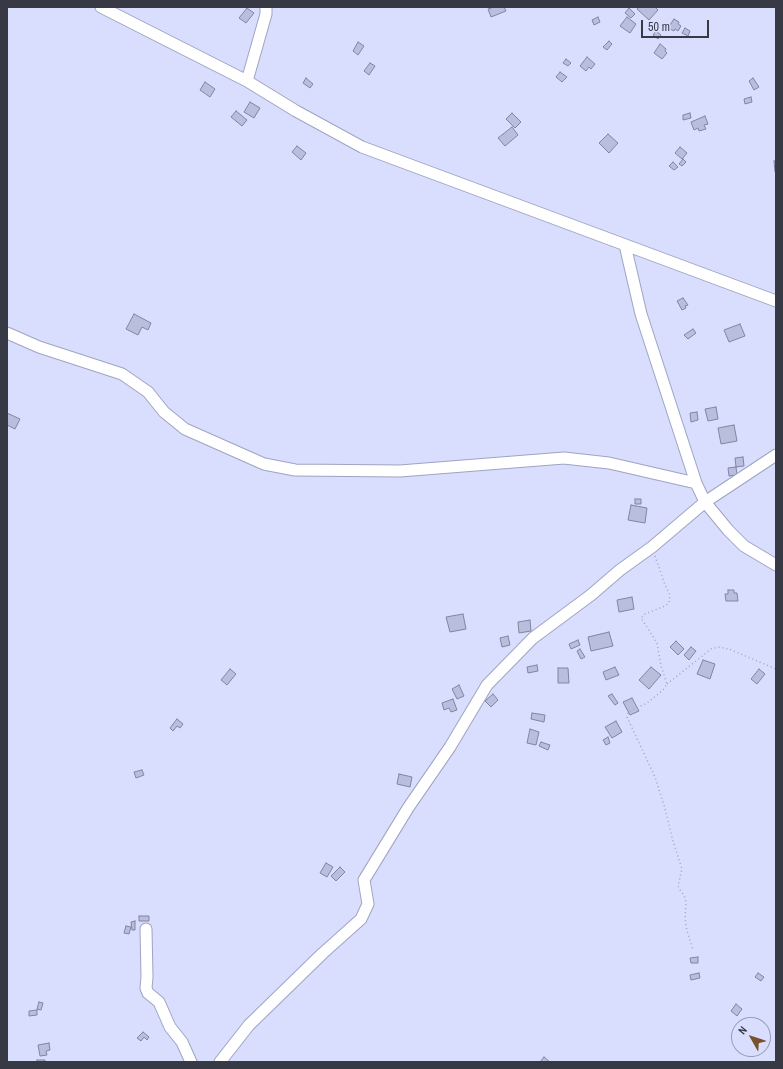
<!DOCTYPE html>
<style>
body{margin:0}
#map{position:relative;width:783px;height:1069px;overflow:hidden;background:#d9defe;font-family:"Archivo Narrow",sans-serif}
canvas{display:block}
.frame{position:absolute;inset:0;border:8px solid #373945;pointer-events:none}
.north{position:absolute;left:731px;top:1017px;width:40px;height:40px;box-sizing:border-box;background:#d9defe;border:1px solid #989cb4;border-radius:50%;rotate:309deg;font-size:11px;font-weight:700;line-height:16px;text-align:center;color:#373945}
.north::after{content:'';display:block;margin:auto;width:14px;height:18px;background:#77522d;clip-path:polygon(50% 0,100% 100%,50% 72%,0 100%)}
.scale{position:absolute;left:641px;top:20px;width:68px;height:18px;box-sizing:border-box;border:2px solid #373945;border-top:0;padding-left:5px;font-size:12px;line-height:14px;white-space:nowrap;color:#373945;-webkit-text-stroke:3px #d9defe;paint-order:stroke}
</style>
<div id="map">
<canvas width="783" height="1069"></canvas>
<div class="frame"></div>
<div class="north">N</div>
<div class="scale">50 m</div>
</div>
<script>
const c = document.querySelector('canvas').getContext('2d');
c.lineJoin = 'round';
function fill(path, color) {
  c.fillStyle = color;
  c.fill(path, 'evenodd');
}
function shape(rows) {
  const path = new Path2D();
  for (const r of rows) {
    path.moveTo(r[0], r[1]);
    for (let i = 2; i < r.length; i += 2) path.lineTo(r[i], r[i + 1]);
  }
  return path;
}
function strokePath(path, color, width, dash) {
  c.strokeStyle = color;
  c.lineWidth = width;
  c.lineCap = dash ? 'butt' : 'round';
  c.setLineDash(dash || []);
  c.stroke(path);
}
const building = shape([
 [494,7,504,7,506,11,491,17,488,9,494,7],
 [639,7,657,7,656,8,658,10,649,20,637,9,639,7],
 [247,8,254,13,246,23,239,18,247,8],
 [629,8,635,14,631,18,625,13,629,8],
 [598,17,600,22,594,25,592,20,598,17],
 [627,17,636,24,630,33,620,26,627,17],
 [674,19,679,22,678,24,681,26,678,31,675,29,674,31,668,28,674,19],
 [685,28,690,31,688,36,682,33,685,28],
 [656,31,661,35,658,39,653,35,656,31],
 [609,41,612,44,607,50,603,47,609,41],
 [358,42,364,46,358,55,353,51,358,42],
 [660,44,666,49,665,51,667,53,662,59,654,53,660,44],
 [587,57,595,64,591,69,589,67,586,71,580,66,587,57],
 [566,59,571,63,568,66,563,63,566,59],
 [370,63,375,66,369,75,364,71,370,63],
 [560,72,567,77,562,82,556,77,560,72],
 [306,78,313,84,310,88,303,83,306,78],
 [753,78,759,87,754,90,749,81,753,78],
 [205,82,215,89,210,97,200,90,205,82],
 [751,97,752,102,745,104,744,99,751,97],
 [250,102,260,108,254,118,244,112,250,102],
 [236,111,247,120,242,126,231,117,236,111],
 [512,113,521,122,515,128,506,119,512,113],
 [690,113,691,118,683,120,683,115,690,113],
 [705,116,708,124,704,125,706,129,699,131,698,128,694,130,691,122,705,116],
 [512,127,518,135,505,146,498,138,512,127],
 [608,134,618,143,609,153,599,143,608,134],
 [297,146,306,153,301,160,292,152,297,146],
 [680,147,687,153,682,159,675,153,680,147],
 [683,159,686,162,682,166,679,164,683,159],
 [774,161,776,161,776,171,775,172,774,161],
 [673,162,678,167,674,170,669,166,673,162],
 [683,298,688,305,685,306,686,308,682,310,677,301,683,298],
 [134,314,151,323,148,330,142,327,138,335,126,329,134,314],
 [740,324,745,336,729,342,724,330,740,324],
 [693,329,696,333,688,339,684,335,693,329],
 [716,407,718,419,708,421,705,409,716,407],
 [697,412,698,420,691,422,690,413,697,412],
 [7,413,20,419,15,429,7,425,7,413],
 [734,425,737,441,721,444,718,428,734,425],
 [743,457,744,466,736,467,735,458,743,457],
 [736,467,737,475,729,476,728,468,736,467],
 [635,499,641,499,641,504,635,504,635,499],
 [631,505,647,508,645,523,628,520,631,505],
 [728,590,734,590,734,593,737,593,738,601,726,601,725,594,728,594,728,590],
 [632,597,634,609,619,612,617,600,632,597],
 [463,614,466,629,450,632,446,617,463,614],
 [530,620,531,631,519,633,518,622,530,620],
 [609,632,613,646,591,651,588,637,609,632],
 [508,636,510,645,502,647,500,638,508,636],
 [578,640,580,645,571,649,569,644,578,640],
 [676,641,684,649,678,655,670,647,676,641],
 [691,647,696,651,689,660,684,655,691,647],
 [580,649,585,657,581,659,577,651,580,649],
 [703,660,715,664,710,679,697,674,703,660],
 [537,665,538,671,528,673,527,667,537,665],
 [615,667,619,675,606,680,603,672,615,667],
 [651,667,661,675,649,689,639,680,651,667],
 [558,668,568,668,569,683,558,683,558,668],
 [230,669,236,674,227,685,221,680,230,669],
 [759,669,765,674,757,684,751,679,759,669],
 [459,685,464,696,457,699,452,689,459,685],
 [493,694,498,700,491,707,485,701,493,694],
 [612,694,618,703,615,705,608,696,612,694],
 [632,698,639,711,630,715,623,702,632,698],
 [453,699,457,710,451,712,449,708,444,710,442,703,453,699],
 [532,713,545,715,544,722,531,719,532,713],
 [177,719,183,724,180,728,177,726,173,731,170,728,177,719],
 [616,721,622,732,612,738,605,727,616,721],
 [530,729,539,732,536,745,527,743,530,729],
 [608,737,610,743,606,745,603,740,608,737],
 [541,742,550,745,548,750,539,746,541,742],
 [142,770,144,775,136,778,134,772,142,770],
 [399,774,412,777,410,787,397,784,399,774],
 [326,863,333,867,327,877,320,873,326,863],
 [340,867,345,872,336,881,331,876,340,867],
 [139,916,149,916,149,921,139,921,139,916],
 [135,921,135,930,132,930,131,922,135,921],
 [126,926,131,927,129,934,124,933,126,926],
 [698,957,698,963,691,963,690,958,698,957],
 [699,973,700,978,691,980,690,975,699,973],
 [758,973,764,977,761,981,755,977,758,973],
 [39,1002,43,1003,41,1010,37,1009,39,1002],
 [736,1004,742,1009,737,1016,731,1011,736,1004],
 [37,1010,37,1015,29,1016,29,1011,37,1010],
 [143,1032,149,1037,147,1040,144,1037,141,1041,137,1038,143,1032],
 [49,1043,50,1050,46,1051,47,1055,40,1056,38,1045,49,1043],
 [544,1057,550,1062,540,1062,544,1057],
 [37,1060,45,1060,45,1062,37,1062,37,1060]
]);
fill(building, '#b9bedd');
strokePath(building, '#8085a1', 1);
const minor = shape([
 [101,7,247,81,296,111,362,147,776,301],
 [247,81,266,14,266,7],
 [625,245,641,314,696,483,705,502,728,530,744,546,776,565],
 [7,333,39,347,122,374,148,392,164,412,185,429,264,464,295,470,400,471,564,458,609,463,696,483],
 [146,929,147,977,146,988,148,993,159,1002,170,1027,182,1042,191,1062],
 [220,1062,249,1025,323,953,361,919,368,904,364,880,408,808,450,747,487,685,533,638,591,595,620,570,652,547,705,502,776,455]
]);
strokePath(minor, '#9fa4c2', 13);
strokePath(shape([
 [655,556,665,585,670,595,669,603,665,606,645,614,641,618,657,643,661,666,667,684,663,690,647,703,628,712,627,717,655,777,664,805,673,841,680,863,682,869,678,886,680,890,684,895,686,902,685,918,687,931,693,950],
 [667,684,711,649,718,647,729,649,776,669]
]), '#a1a5be', 1.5, [1, 3]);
strokePath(minor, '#fff', 11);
</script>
